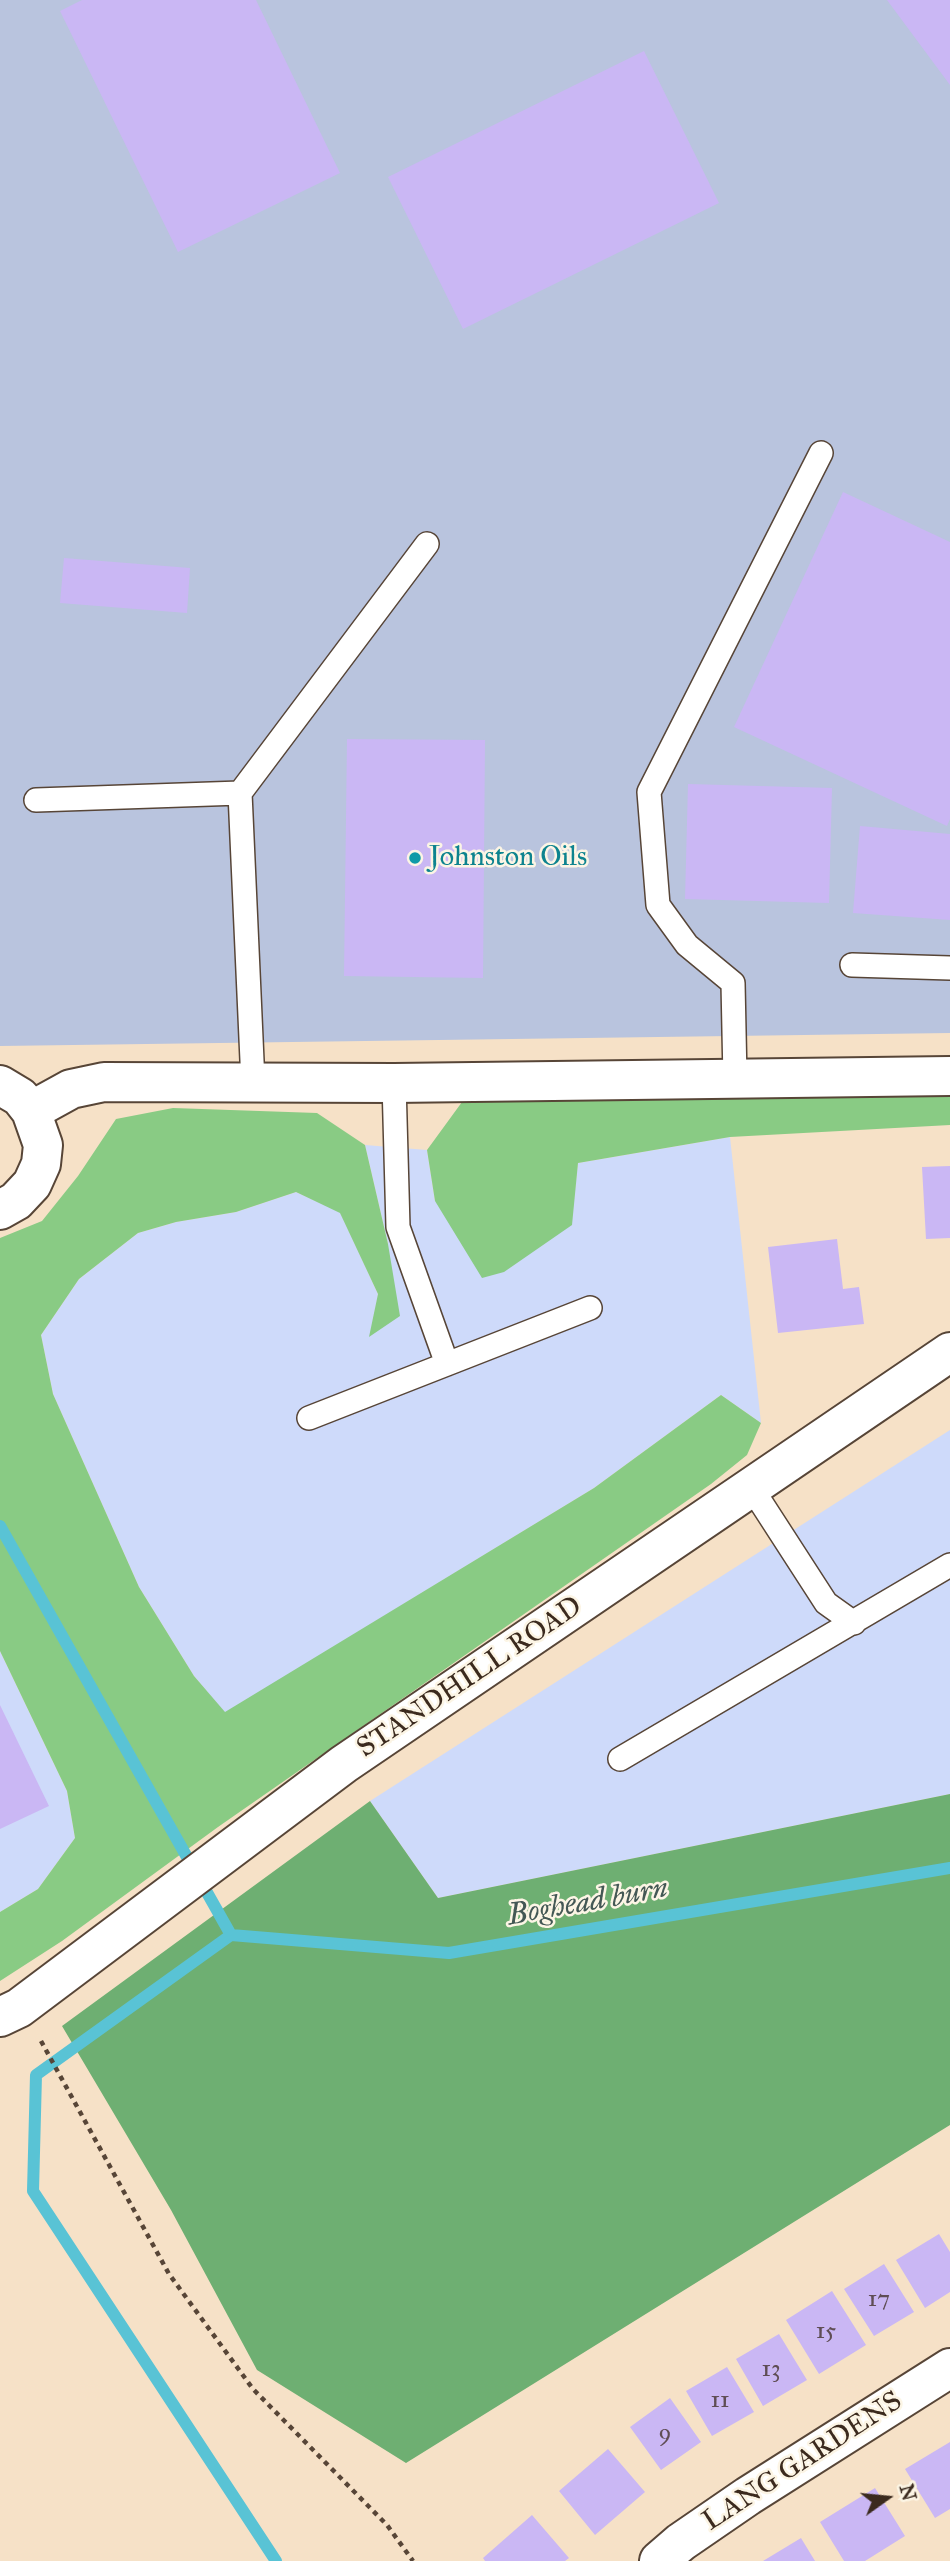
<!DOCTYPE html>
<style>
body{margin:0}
#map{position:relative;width:950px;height:2561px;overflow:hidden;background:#f6e1c7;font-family:"IM FELL Great Primer",serif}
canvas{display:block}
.north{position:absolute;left:852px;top:2463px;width:70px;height:70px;-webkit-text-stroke:5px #fcf5e5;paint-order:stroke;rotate:75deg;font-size:19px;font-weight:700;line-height:28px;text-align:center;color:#3b2a1e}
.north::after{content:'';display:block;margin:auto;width:24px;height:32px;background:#3b2a1e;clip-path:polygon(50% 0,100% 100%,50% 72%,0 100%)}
</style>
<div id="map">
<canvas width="950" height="2561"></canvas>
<div class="north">N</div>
</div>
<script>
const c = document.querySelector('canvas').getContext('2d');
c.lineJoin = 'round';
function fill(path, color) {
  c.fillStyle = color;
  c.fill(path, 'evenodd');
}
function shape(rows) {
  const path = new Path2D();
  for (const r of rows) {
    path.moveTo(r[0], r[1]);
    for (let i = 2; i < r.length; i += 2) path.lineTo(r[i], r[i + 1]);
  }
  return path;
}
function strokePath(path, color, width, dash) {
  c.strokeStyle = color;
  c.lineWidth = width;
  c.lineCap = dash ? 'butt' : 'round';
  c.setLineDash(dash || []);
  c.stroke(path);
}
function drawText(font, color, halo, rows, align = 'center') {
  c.font = font + ' "IM FELL Great Primer",serif';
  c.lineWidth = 5;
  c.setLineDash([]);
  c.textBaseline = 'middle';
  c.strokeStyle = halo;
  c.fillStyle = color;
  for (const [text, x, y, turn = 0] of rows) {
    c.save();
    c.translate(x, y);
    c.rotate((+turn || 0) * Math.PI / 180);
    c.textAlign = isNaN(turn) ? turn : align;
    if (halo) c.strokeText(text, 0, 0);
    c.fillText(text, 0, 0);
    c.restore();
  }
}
fill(shape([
 [730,1137,761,1423,721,1395,594,1488,225,1713,194,1676,139,1587,53,1394,41,1335,79,1279,138,1233,176,1222,236,1212,296,1192,340,1212,378,1294,370,1336,388,1244,365,1145,427,1150,435,1201,571,1225,578,1163],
 [950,1430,950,1794,438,1898,370,1801],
 [0,1651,67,1791,75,1838,38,1889,0,1912]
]), '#cedafa');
fill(shape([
 [0,0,950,0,950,1033,0,1046]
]), '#b9c4de');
fill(shape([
 [950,1096,950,1125,730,1137,578,1163,572,1225,504,1272,482,1278,435,1201,427,1150,462,1102],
 [173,1108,317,1113,365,1145,388,1244,400,1316,369,1337,378,1294,340,1213,296,1192,236,1212,176,1222,138,1233,79,1279,41,1335,53,1394,139,1587,194,1676,225,1712,594,1488,721,1395,761,1423,747,1455,711,1484,218,1827,62,1941,0,1981,0,1912,38,1889,75,1838,67,1791,0,1651,0,1238,42,1221,78,1176,116,1119]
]), '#89cb84');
fill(shape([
 [950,1794,950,2125,406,2463,257,2370,171,2210,62,2026,370,1801,438,1898]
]), '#6eaf72');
strokePath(shape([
 [0,1526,231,1935],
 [231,1935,36,2075,33,2191,276,2561],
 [231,1935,449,1953,950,1868]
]), '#59c3d5', 12);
fill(shape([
 [82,0,256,0,340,173,178,252,60,11],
 [887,0,950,0,950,85],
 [644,51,719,203,463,329,388,177],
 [843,492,950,542,950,819,947,826,734,727],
 [64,558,190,568,187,613,60,603],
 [347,739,485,740,483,978,344,976],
 [688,784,832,788,829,903,685,899],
 [860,826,950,834,950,920,853,913],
 [950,1166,950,1238,926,1239,922,1167],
 [837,1239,843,1289,859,1287,864,1324,778,1333,768,1247],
 [0,1705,49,1806,0,1829],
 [939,2234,950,2252,950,2292,925,2308,896,2260],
 [884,2264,914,2312,874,2336,844,2289],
 [832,2291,866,2345,819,2374,786,2320],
 [779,2334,807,2380,763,2406,736,2359],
 [727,2367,754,2412,712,2436,686,2391],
 [670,2398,701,2442,661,2470,630,2427],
 [950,2442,950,2509,935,2518,905,2469],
 [608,2449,645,2492,595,2535,559,2491],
 [875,2488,905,2536,865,2561,844,2561,820,2522],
 [532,2515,569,2558,565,2561,485,2561,483,2558],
 [801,2538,815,2561,763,2561]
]), '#cab7f4');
const service = shape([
 [240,793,427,544],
 [36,800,240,793,253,1083],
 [852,965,950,968],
 [735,1079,733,983,687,945,658,905,649,792,821,453],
 [394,1083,398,1227,447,1364],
 [309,1418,590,1308],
 [751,1487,826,1603,854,1623],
 [620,1759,950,1565]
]);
const minor = shape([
 [0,1085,20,1097,31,1111,43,1145,41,1164,32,1184,16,1201,0,1210],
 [31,1111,71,1089,104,1082,394,1083,950,1076],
 [659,2561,681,2542,748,2496,950,2368]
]);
const tertiary = shape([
 [0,2017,19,2008,344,1764,950,1352]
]);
strokePath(service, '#574537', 26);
strokePath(minor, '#574537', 42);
strokePath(tertiary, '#574537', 42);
strokePath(shape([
 [41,2041,169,2274,253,2389,387,2525,413,2561]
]), '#574537', 4.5, [5, 5]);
strokePath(service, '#fff', 23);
strokePath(minor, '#fff', 38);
strokePath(tertiary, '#fff', 38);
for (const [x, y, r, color] of [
 [415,858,7,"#0f9aa8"]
]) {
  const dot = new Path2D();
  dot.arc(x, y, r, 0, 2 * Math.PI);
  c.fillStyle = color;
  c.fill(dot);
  strokePath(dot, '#fcf5e5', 2.5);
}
drawText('24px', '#5f4d54', null, [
 ["17",879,2300],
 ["15",826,2332],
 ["13",771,2370],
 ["11",720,2401],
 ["9",665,2434]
]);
drawText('28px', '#0d838f', '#fcf5e5', [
 ["Johnston Oils",429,858]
], 'left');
drawText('28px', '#3b2a1e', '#fcf5e5', [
 ["STANDHILL ROAD",470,1678,-34],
 ["LANG GARDENS",803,2462,-33]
]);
drawText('italic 30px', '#445855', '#fcf5e5', [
 ["Boghead burn",588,1903,-10]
]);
</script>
